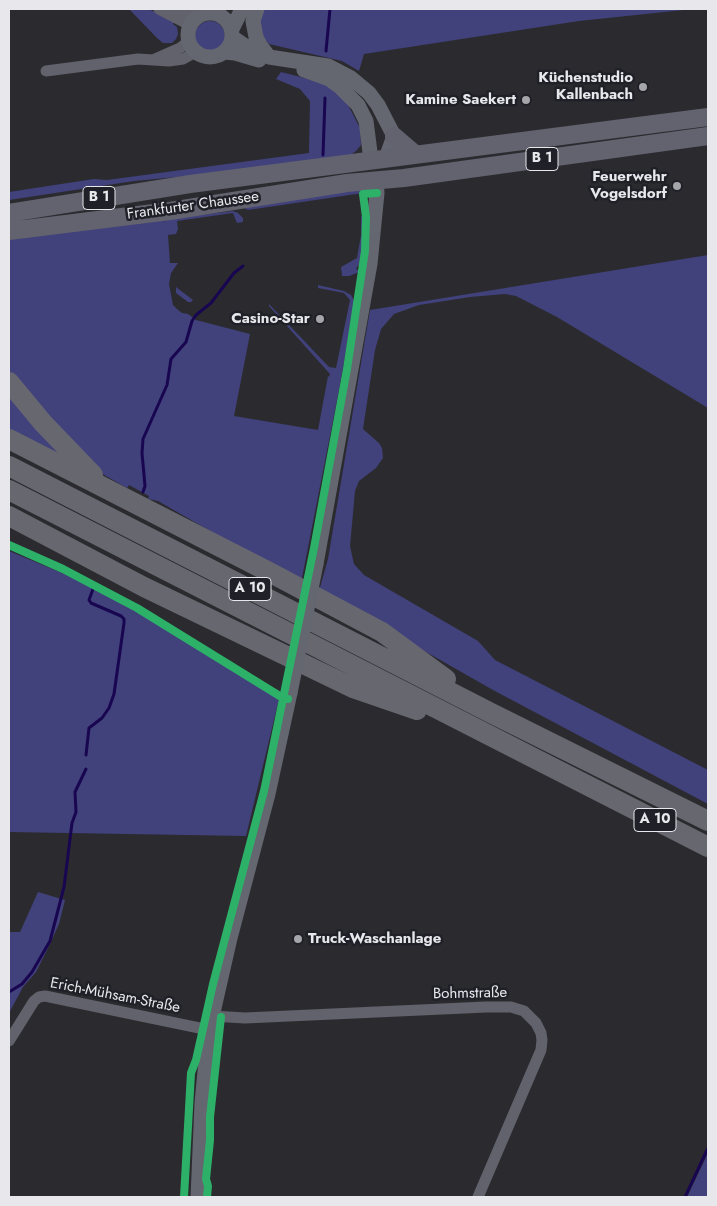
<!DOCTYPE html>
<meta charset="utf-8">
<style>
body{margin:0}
#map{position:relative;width:717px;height:1206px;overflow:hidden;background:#2b2b2f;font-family:Jost,sans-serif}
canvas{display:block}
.frame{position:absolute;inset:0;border:10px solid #e7e7ec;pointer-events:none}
</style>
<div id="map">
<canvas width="717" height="1206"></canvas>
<div class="frame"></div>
</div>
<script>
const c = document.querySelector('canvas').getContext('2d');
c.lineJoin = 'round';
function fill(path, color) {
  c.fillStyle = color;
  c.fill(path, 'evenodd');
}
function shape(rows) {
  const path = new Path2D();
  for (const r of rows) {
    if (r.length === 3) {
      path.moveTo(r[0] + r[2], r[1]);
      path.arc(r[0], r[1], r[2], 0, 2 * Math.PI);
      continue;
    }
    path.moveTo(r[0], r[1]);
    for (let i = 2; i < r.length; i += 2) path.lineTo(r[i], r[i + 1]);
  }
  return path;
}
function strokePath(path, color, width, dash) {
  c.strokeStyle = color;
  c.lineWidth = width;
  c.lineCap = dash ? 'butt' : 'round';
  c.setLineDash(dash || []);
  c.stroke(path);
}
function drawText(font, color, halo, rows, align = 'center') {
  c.font = font + ' Jost,sans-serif';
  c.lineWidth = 5;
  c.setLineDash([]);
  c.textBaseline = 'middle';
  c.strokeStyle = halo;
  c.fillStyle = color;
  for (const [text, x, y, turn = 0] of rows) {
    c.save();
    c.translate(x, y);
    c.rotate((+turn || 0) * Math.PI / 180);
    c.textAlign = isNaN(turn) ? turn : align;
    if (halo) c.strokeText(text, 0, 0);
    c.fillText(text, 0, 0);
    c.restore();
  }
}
fill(shape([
 [129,9,148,9,175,20,173,24,177,27,178,34,176,39,172,43,163,43,157,38],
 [260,9,693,9,579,21,364,54,359,71,342,61,269,44,262,36,260,24],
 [210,36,15],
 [281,72,320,82,335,90,346,101,360,128,361,145,356,151,349,156,209,174,134,181,9,200,9,192,94,179,107,180,309,153,310,101,300,89,276,79],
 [360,190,363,193,248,210,236,204],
 [233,211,238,213,243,218,243,222,237,223,233,213,177,221,178,229,176,234,168,235,170,263,178,263,171,273,169,284,173,305,177,309,182,313,188,314,196,320,250,334,234,416,318,430,328,376,329,377,330,374,269,306,269,304,329,367,336,368,350,300,344,293,318,288,318,285,344,291,351,295,355,302,338,395,301,583,158,501,148,499,149,496,129,485,127,488,99,472,9,375,9,238,162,215,164,222,166,219],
 [361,216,365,216,363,229,364,253,362,262,356,268,359,272,349,276,342,276,341,267,357,258,361,235],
 [708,255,708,408,557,317,516,296,505,294,470,297,419,305,394,314,381,329,375,350,363,429,379,443,382,448,383,458,376,468,359,481,355,491,350,546,354,564,364,575,478,641,495,660,708,770,708,804,493,690,319,591,328,559,370,310],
 [176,287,193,300,191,302,188,302,176,293],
 [9,391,82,472,9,434],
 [9,551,62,573,98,590,156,623,279,699,246,836,9,832],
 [38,892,65,900,59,924,47,950,36,972,23,987,9,1013,9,932,20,932],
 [708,1153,708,1197,687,1197]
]), '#41417c');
strokePath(shape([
 [326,51,330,9],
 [323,155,325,98],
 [143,492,145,486,142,453,143,439,167,385,171,359,186,342,192,321,196,315,211,303,234,273,243,266],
 [86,755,89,728,102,718,109,708,114,694,124,623,124,619,121,616,91,603,89,600,93,589],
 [9,992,22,984,32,972,50,941,64,887,72,823,76,812,75,792,86,769],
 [685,1197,708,1148]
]), '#190650', 3);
strokePath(shape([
 [159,9,186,23,190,28],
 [177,9,194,14,202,15],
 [155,59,180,48,189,41],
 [46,71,138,59,169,61,183,59,196,52],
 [212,1016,245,1018,486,1007,511,1007,524,1011,536,1023,541,1033,542,1040,541,1050,478,1197],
 [9,1041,34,1001,39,997,45,996,209,1030]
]), '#62626d', 11);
strokePath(shape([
 [257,9,253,21,256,37,260,45,269,57],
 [210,35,22],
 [232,29,242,9],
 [232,37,254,52,269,57,328,66,351,78,369,93,378,105,394,136,386,158],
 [224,52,235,53,259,60],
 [304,70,329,79,340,87,358,105,366,121,371,160],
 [316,564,370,264,377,193,376,180],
 [198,1197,202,1103,209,1030,230,938,268,794,290,693]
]), '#646670', 15);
strokePath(shape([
 [394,136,415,154],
 [9,213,190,184,708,117],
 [9,231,170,211,347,183,404,178,708,136]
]), '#62636f', 18);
strokePath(shape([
 [9,382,43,423,93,475],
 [9,439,273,574,382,632,446,679],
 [9,466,491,713,708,821],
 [9,490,708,847],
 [9,516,144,587,353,688,417,710]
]), '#676770', 20);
strokePath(shape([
 [290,693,316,564]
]), '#646670', 15);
strokePath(shape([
 [9,545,63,569,137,608,283,698,288,699],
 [184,1197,191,1073,196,1060,213,984,264,791,314,548,347,369,365,251,366,217,363,194,377,193],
 [207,1197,208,1186,206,1179,210,1140,210,1117,221,1017]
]), '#2db169', 8);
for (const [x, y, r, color] of [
 [643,87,5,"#a5a5aa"],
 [526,100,5,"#a5a5aa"],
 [677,186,5,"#a5a5aa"],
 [320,319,5,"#a5a5aa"],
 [298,939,5,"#a5a5aa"]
]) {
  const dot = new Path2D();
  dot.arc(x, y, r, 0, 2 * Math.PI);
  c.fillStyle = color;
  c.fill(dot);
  strokePath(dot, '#202128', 2);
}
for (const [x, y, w] of [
 [542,159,32],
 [99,198,32],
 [250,589,42],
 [655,820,42]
]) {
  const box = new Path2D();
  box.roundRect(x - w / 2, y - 11.5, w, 23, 4);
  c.fillStyle = '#202128';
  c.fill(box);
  strokePath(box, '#e7e7ec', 1);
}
drawText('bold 14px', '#e7e7ec', null, [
 ["B 1",542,159],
 ["B 1",99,198],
 ["A 10",250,589],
 ["A 10",655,820]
]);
drawText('bold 15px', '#e7e7ec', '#202128', [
 ["Küchenstudio",633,78],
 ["Kallenbach",633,95],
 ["Kamine Saekert",516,100],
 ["Feuerwehr",667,177],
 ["Vogelsdorf",667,194],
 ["Casino-Star",310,319],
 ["Truck-Waschanlage",308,939,"left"]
], 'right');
drawText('15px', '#e7e7ec', '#202128', [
 ["Frankfurter Chaussee",193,206,-8],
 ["Bohmstraße",470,994,-1],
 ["Erich-Mühsam-Straße",115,996,11]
]);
</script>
